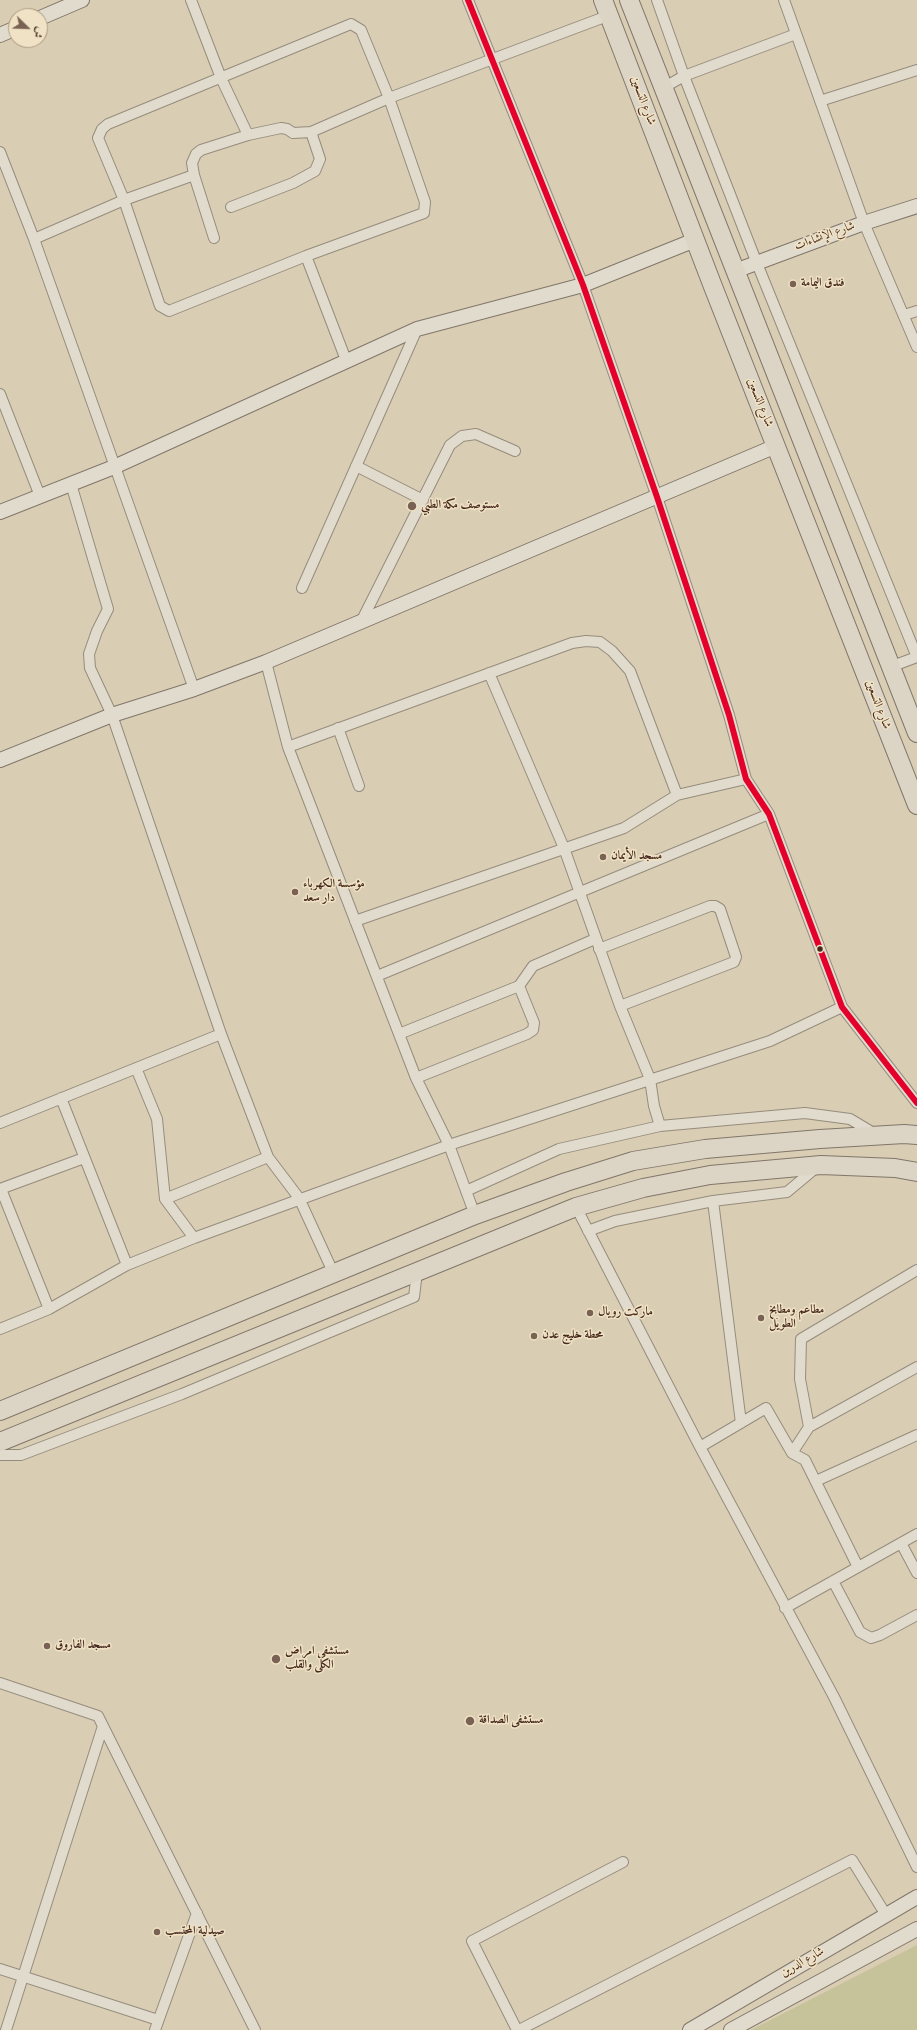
<!DOCTYPE html>
<meta charset="utf-8">
<style>
body{margin:0}
#map{position:relative;width:917px;height:2030px;overflow:hidden;background:#d9cdb4;font-family:"Sorts Mill Goudy",Amiri,serif}
canvas{display:block}
.north{position:absolute;left:8px;top:8px;width:40px;height:40px;box-sizing:border-box;background:#f0e2c4;border:1px solid #ac9882;border-radius:50%;rotate:113deg;font-size:11px;font-weight:700;line-height:16px;text-align:center;color:#46291f}
.north::after{content:'';display:block;margin:auto;width:14px;height:18px;background:#796253;clip-path:polygon(50% 0,100% 100%,50% 72%,0 100%)}
</style>
<div id="map">
<canvas width="917" height="2030"></canvas>
<div class="north">ش</div>
</div>
<script>
const c = document.querySelector('canvas').getContext('2d');
c.lineJoin = 'round';
function fill(path, color) {
  c.fillStyle = color;
  c.fill(path, 'evenodd');
}
function shape(rows) {
  const path = new Path2D();
  for (const r of rows) {
    path.moveTo(r[0], r[1]);
    for (let i = 2; i < r.length; i += 2) path.lineTo(r[i], r[i + 1]);
  }
  return path;
}
function strokePath(path, color, width, dash) {
  c.strokeStyle = color;
  c.lineWidth = width;
  c.lineCap = dash ? 'butt' : 'round';
  c.setLineDash(dash || []);
  c.stroke(path);
}
function drawText(font, color, halo, rows, align = 'center') {
  c.font = font + ' "Sorts Mill Goudy",Amiri,serif';
  c.lineWidth = 3;
  c.setLineDash([]);
  c.textBaseline = 'middle';
  c.strokeStyle = halo;
  c.fillStyle = color;
  for (const [text, x, y, turn = 0] of rows) {
    c.save();
    c.translate(x, y);
    c.rotate((+turn || 0) * Math.PI / 180);
    c.textAlign = isNaN(turn) ? turn : align;
    if (halo) c.strokeText(text, 0, 0);
    c.fillText(text, 0, 0);
    c.restore();
  }
}
fill(shape([
 [917,1945,917,2030,751,2030]
]), '#c6c39a');
const street = shape([
 [191,0,221,78,248,135],
 [468,0,583,285,657,497,729,715,746,779,769,814,842,1007,917,1103],
 [657,0,684,76,756,261,917,657,890,667],
 [784,0,864,223,917,347],
 [351,24,361,30,389,98,425,202,424,213,306,256,169,311,160,306,124,200,98,138,102,129,108,124,351,24],
 [663,88,684,76,796,34],
 [820,101,917,70],
 [0,152,34,239,194,689],
 [194,175,214,238],
 [231,207,293,183,315,171,320,159,311,132],
 [34,239,124,200,194,175,192,163,196,154,201,150,248,135,281,128,287,129,293,133,311,132,389,98,610,15],
 [306,256,346,360],
 [904,315,917,311],
 [0,394,40,496],
 [356,466,423,500],
 [71,484,108,609,97,631,89,654,90,668,112,715,221,1034,268,1157,299,1198,333,1272],
 [302,588,417,329],
 [361,622,450,445,462,436,476,434,515,451],
 [266,662,288,747,416,1078,449,1145,475,1215],
 [489,673,564,848,620,1006,650,1079,654,1106,660,1126],
 [338,728,359,786],
 [288,747,572,643,586,641,600,642,612,651,630,671,677,795],
 [355,921,624,828,677,795,746,779],
 [599,949,710,906,715,906,720,909,736,957,734,962,620,1006],
 [377,976,769,814],
 [399,1034,519,986,533,966,595,939],
 [136,1068,157,1119,165,1199,194,1238],
 [416,1078,527,1034,533,1030,534,1023,519,986],
 [61,1098,127,1265],
 [0,1123,221,1034],
 [0,1189,84,1158],
 [1,1189,49,1309],
 [466,1191,559,1149,660,1126,805,1113,850,1119,875,1134],
 [165,1199,268,1157],
 [713,1201,741,1423],
 [576,1207,700,1447,834,1697,917,1867],
 [588,1231,615,1221,713,1201,787,1192,817,1167],
 [0,1329,49,1309,127,1265,194,1238,449,1145,770,1041,842,1007],
 [809,1427,800,1379,801,1339,917,1270],
 [700,1447,766,1408,792,1453,805,1460,858,1567],
 [792,1453,809,1427,917,1367],
 [0,1455,21,1455,182,1394,414,1297,417,1272],
 [816,1481,917,1435],
 [901,1543,917,1573],
 [833,1581,860,1632,871,1638,880,1635,917,1615],
 [785,1608,917,1534],
 [0,1683,98,1716,255,2030],
 [0,1969,158,2020],
 [6,2030,103,1726],
 [155,2030,197,1913],
 [517,2030,472,1941,623,1862],
 [519,2030,852,1860,886,1915]
]);
const secondary = shape([
 [40,18,82,0],
 [0,35,16,28],
 [735,271,864,223,917,206],
 [0,512,114,467,417,329,583,285,695,240],
 [0,760,112,715,194,689,266,662,776,446],
 [690,2030,917,1897],
 [731,2030,917,1929]
]);
const highway = shape([
 [603,0,712,284,917,805],
 [629,0,917,733],
 [0,1411,475,1215,566,1182,633,1161,705,1149,820,1139,904,1134,917,1135],
 [0,1442,576,1207,643,1188,710,1175,821,1165,895,1168,917,1172]
]);
strokePath(street, '#968c7c', 12);
strokePath(secondary, '#817669', 16);
strokePath(highway, '#817669', 20);
strokePath(street, '#e1dbce', 10);
strokePath(secondary, '#e1dbce', 14);
strokePath(highway, '#dcd5c6', 18);
strokePath(shape([
 [468,0,583,285,657,497,729,715,746,779,769,814,842,1007,917,1103]
]), '#e4002b', 6);
for (const [x, y, r, color] of [
 [793,284,4,"#796253"],
 [412,506,5,"#796253"],
 [603,857,4,"#796253"],
 [295,892,4,"#796253"],
 [820,949,3.5,"#46291f"],
 [590,1313,4,"#796253"],
 [761,1318,4,"#796253"],
 [534,1336,4,"#796253"],
 [47,1646,4,"#796253"],
 [276,1659,5,"#796253"],
 [470,1721,5,"#796253"],
 [157,1932,4,"#796253"]
]) {
  const dot = new Path2D();
  dot.arc(x, y, r, 0, 2 * Math.PI);
  c.fillStyle = color;
  c.fill(dot);
  strokePath(dot, '#f0e2c4', 1.5);
}
drawText('12px', '#46291f', '#f0e2c4', [
 ["شارع التسعين",642,101,69],
 ["شارع الإنشاءات",825,237,-20],
 ["شارع التسعين",759,403,68],
 ["شارع التسعين",877,705,69],
 ["شارع الدرين",803,1963,-30]
]);
drawText('bold 12px', '#46291f', '#f0e2c4', [
 ["فندق اليمامة",801,284],
 ["مستوصف مكة الطبي",421,506],
 ["مسجد الأيمان",611,857],
 ["مؤسسة الكهرباء",303,885],
 ["دار سعد",303,899],
 ["مطاعم ومطابخ",769,1311],
 ["الطويل",769,1325],
 ["ماركت رويال",598,1313],
 ["محطة خليج عدن",542,1336],
 ["مسجد الفاروق",55,1646],
 ["مستشفى امراض",285,1652],
 ["الكلى والقلب",285,1666],
 ["مستشفى الصداقة",479,1721],
 ["صيدلية المحتسب",165,1932]
], 'left');
</script>
